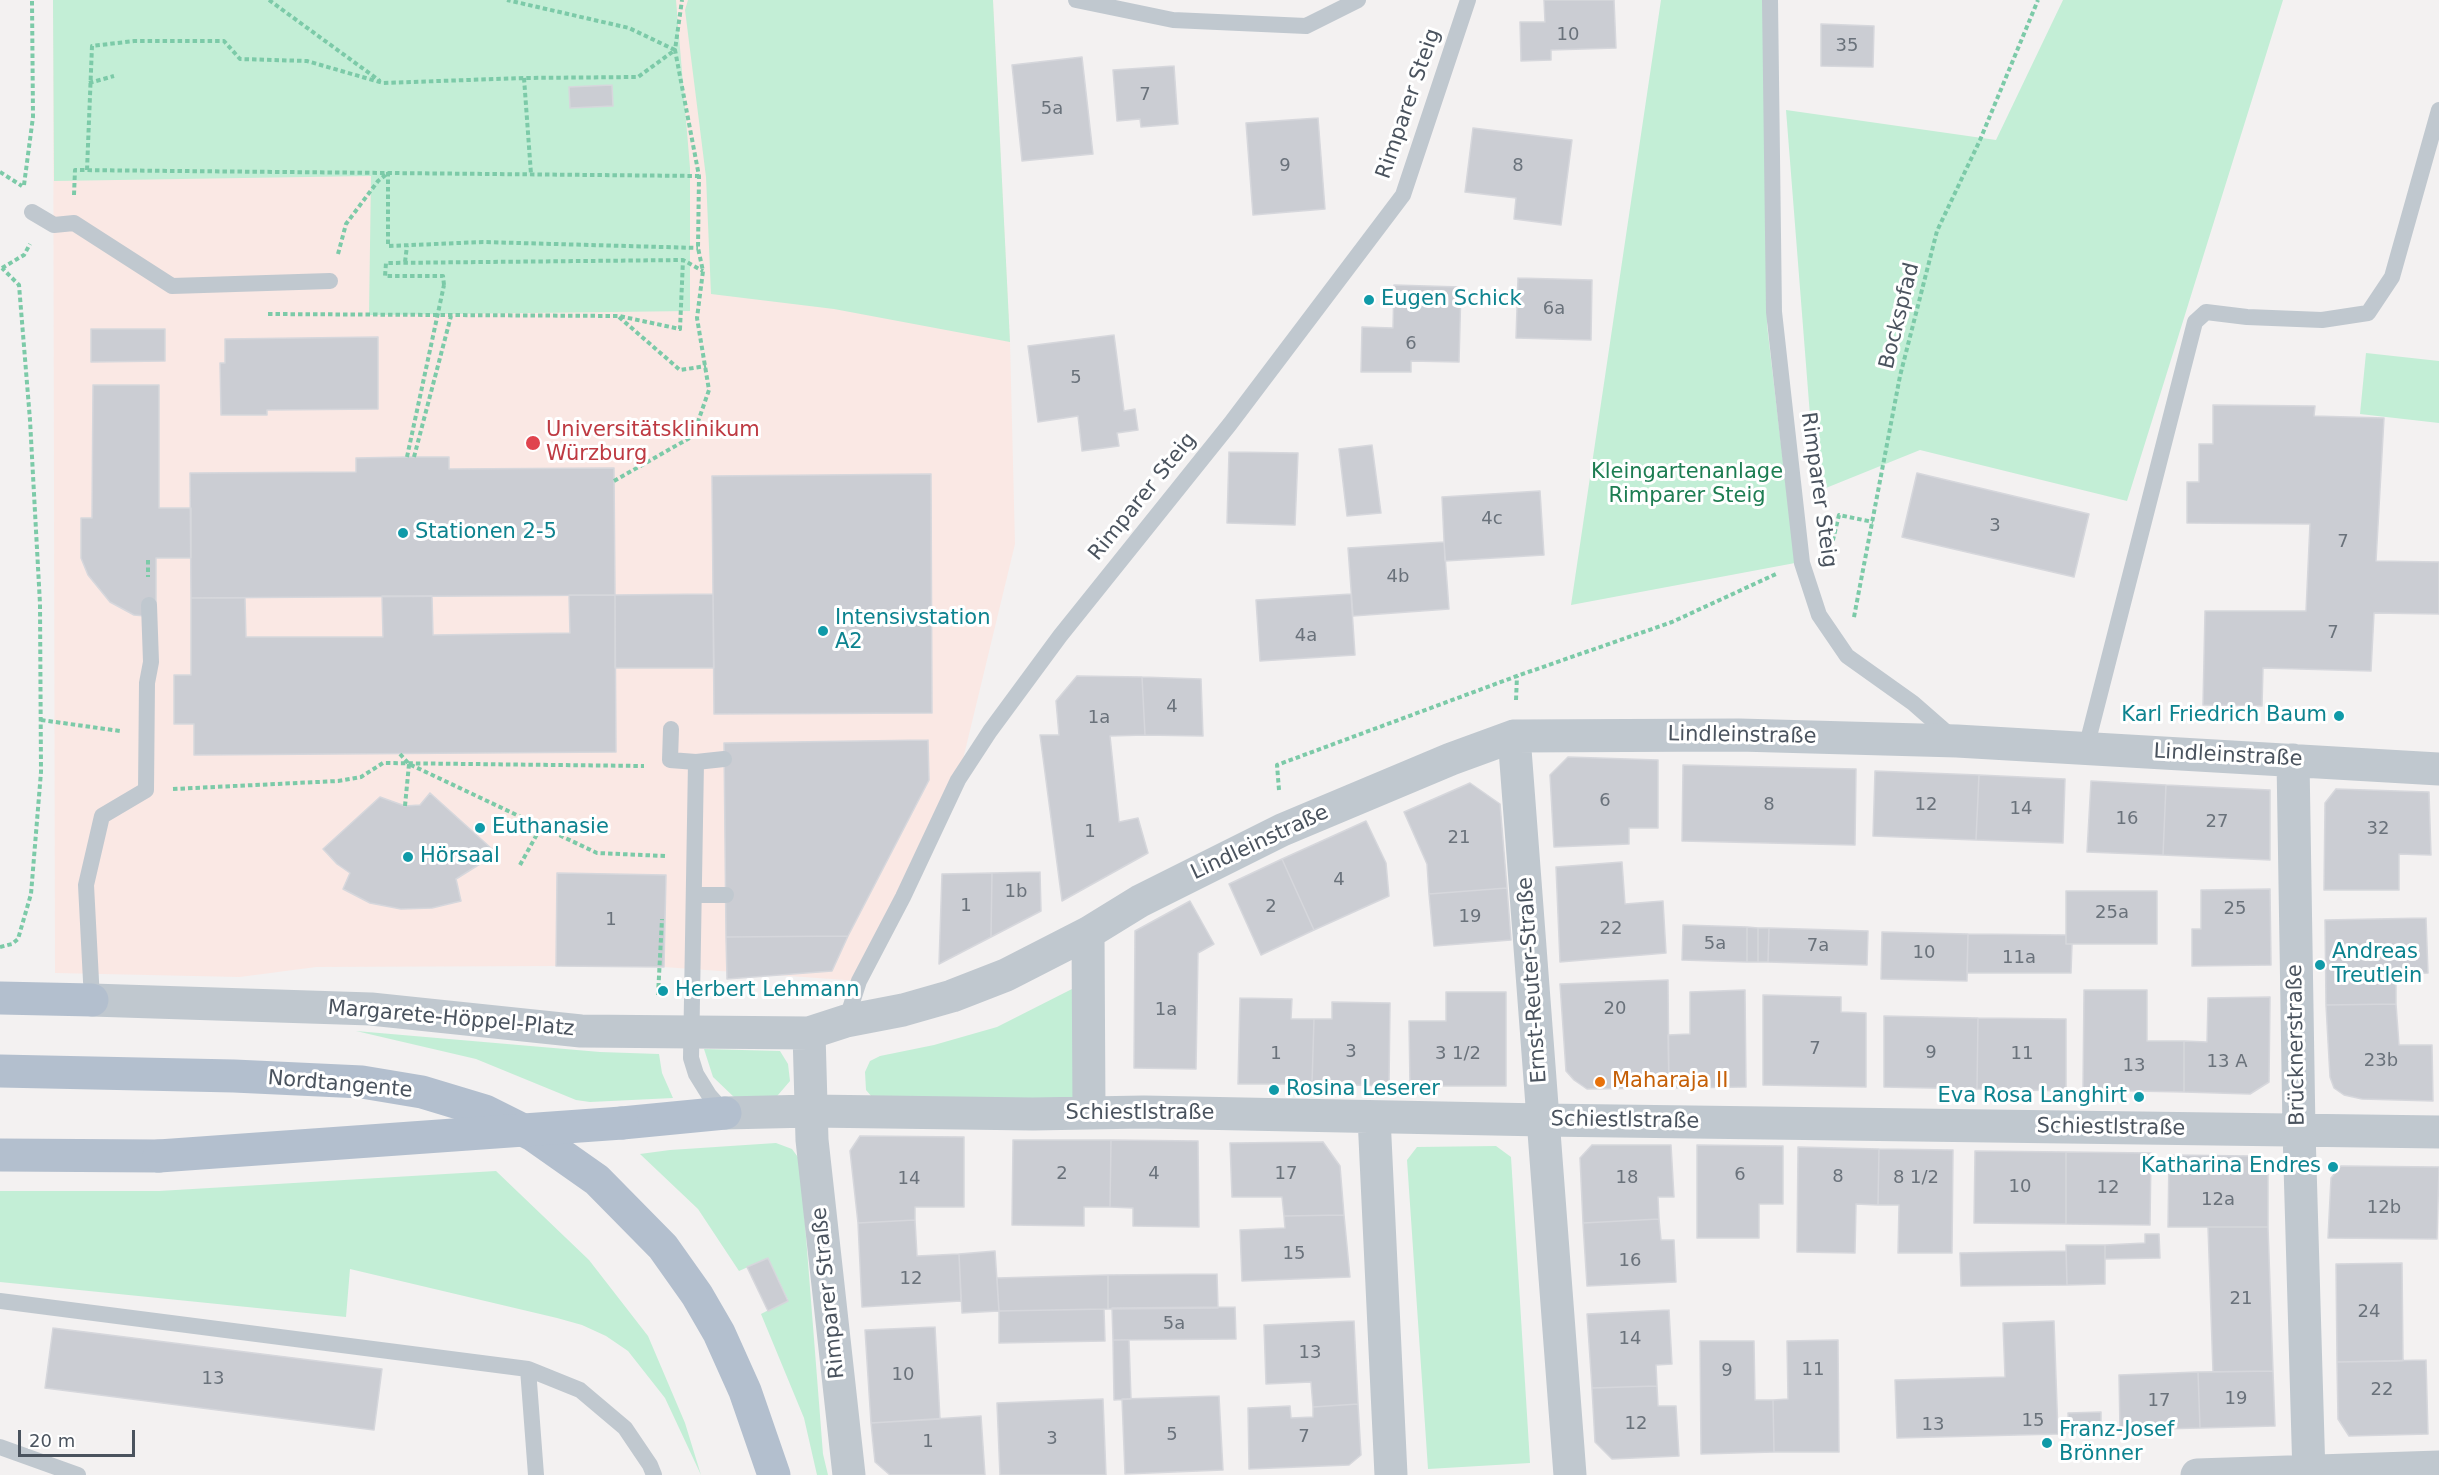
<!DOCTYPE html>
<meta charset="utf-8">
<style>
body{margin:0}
#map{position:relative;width:2439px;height:1475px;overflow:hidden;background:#f3f1f1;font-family:"DejaVu Sans",sans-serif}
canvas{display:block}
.scale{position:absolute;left:18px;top:1430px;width:117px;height:27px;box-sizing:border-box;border:3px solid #4a535e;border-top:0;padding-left:8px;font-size:18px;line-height:21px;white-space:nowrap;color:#4a535e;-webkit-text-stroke:4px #fff;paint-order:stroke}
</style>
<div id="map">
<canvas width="2439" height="1475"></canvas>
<div class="scale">20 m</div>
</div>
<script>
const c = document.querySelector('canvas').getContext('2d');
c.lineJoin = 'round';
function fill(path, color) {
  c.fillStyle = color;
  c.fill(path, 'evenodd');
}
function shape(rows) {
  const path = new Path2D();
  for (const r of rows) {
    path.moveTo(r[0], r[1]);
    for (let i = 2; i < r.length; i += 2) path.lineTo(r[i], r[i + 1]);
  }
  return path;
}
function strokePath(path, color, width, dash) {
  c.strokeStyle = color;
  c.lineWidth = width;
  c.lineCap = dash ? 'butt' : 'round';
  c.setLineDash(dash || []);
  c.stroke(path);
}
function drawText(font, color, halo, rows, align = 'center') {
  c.font = font + ' "DejaVu Sans",sans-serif';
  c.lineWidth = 6;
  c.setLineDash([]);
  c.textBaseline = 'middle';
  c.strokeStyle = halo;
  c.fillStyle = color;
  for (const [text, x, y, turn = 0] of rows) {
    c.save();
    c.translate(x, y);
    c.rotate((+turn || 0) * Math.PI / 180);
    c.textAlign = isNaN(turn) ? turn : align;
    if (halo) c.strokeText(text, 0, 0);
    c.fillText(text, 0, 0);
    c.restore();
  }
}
fill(shape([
 [53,0,993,0,1010,342,1015,544,958,780,859,981,664,967,556,966,316,967,240,977,55,973]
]), '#fae8e4');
fill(shape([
 [53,0,676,0,690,168,690,311,369,315,371,176,54,181],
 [688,0,993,0,1010,342,834,309,711,294,706,177,685,10],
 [1661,0,1765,0,1767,325,1795,563,1571,605],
 [2063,0,2283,0,2127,501,1920,450,1816,492,1786,110,1996,140],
 [2366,353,2439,361,2439,423,2360,414],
 [1072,989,1077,1099,872,1097,866,1090,865,1072,870,1061,880,1056,934,1045,997,1027],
 [356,1031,600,1052,659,1054,662,1073,673,1098,590,1102,576,1100,476,1059],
 [704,1049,780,1051,788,1064,790,1081,772,1102,735,1098,713,1077],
 [776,1143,792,1149,800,1160,823,1454,828,1475,817,1475,804,1418,761,1314,788,1300,768,1258,739,1271,698,1209,640,1154,670,1150],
 [1496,1146,1511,1157,1530,1463,1428,1469,1407,1160,1417,1147],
 [496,1171,589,1260,648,1336,685,1423,701,1475,665,1398,628,1351,606,1336,582,1325,557,1318,350,1269,346,1317,0,1282,0,1191,159,1191]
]), '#c3eed6');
const building = shape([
 [1544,0,1614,0,1616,48,1551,50,1551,60,1521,61,1520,22,1545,22,1544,0],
 [1821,24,1874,26,1873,67,1821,66,1821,24],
 [1082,57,1093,154,1022,161,1012,65,1082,57],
 [1174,66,1178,124,1141,127,1140,119,1117,121,1113,70,1174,66],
 [612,85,613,106,570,108,569,87,612,85],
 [1318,118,1325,209,1253,215,1246,123,1318,118],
 [1473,128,1572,140,1561,225,1514,219,1516,198,1465,192,1473,128],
 [1518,278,1592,280,1591,340,1516,338,1518,278],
 [1394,285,1461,287,1459,362,1411,361,1411,372,1361,372,1362,327,1393,328,1394,285],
 [91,329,165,329,165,361,91,362,91,329],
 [1114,335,1124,411,1135,409,1138,430,1117,433,1119,446,1082,451,1078,416,1038,422,1028,346,1114,335],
 [378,337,378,409,267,410,267,415,221,415,220,363,225,363,225,339,378,337],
 [93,385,159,385,159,508,191,508,191,558,156,558,156,617,134,615,110,602,88,575,81,558,81,518,92,518,93,385],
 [2213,405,2315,406,2314,416,2384,418,2376,561,2439,562,2439,614,2374,613,2371,671,2263,668,2262,706,2203,705,2205,611,2306,611,2310,524,2187,523,2187,482,2199,482,2199,444,2213,444,2213,405],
 [1372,445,1381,513,1347,516,1339,449,1372,445],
 [1229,452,1298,453,1295,525,1227,523,1229,452],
 [407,457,449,457,449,469,614,468,615,595,191,598,190,473,356,472,356,458,407,457],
 [1917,473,2089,514,2074,577,1902,537,1917,473],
 [931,474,932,713,714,714,712,476,931,474],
 [1540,491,1544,555,1445,561,1442,497,1540,491],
 [1444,542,1449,609,1353,616,1348,548,1444,542],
 [713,594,714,668,615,668,615,595,713,594],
 [1351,594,1355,655,1260,661,1256,600,1351,594],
 [569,595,615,595,616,752,194,755,194,724,174,724,174,675,191,675,191,598,245,598,246,637,383,637,382,596,432,596,433,635,570,633,569,595],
 [1077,676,1142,677,1145,735,1110,736,1119,822,1138,818,1148,853,1062,901,1040,735,1059,735,1056,701,1077,676],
 [1142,677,1201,679,1203,736,1145,735,1142,677],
 [928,740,929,780,848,936,726,937,724,743,928,740],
 [1568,757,1658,760,1658,828,1629,828,1629,844,1554,847,1550,775,1568,757],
 [1683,765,1856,769,1855,845,1682,841,1683,765],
 [1875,771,1979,775,1976,840,1873,836,1875,771],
 [1979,775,2065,779,2063,843,1976,840,1979,775],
 [2091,781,2166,785,2163,855,2087,852,2091,781],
 [1470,783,1500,804,1507,888,1429,894,1427,864,1404,812,1470,783],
 [2166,785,2270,790,2270,860,2163,855,2166,785],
 [2336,789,2429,792,2431,855,2399,854,2399,890,2324,890,2325,803,2336,789],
 [430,793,492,849,480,864,456,879,461,901,432,908,401,909,370,903,343,889,350,873,337,864,323,849,380,797,405,806,420,805,430,793],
 [1366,821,1386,863,1389,896,1314,930,1282,859,1366,821],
 [1282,859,1314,930,1261,955,1229,884,1282,859],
 [1622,862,1625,904,1663,901,1666,953,1560,962,1556,867,1622,862],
 [1040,872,1041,911,991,937,992,873,1040,872],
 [557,873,666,875,664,967,556,966,557,873],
 [992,873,991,937,939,964,942,874,992,873],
 [1507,888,1511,940,1434,946,1429,894,1507,888],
 [2270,889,2271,965,2192,966,2192,929,2201,929,2201,890,2270,889],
 [2066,891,2157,891,2157,944,2066,944,2066,891],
 [1190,901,1214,944,1198,953,1196,1069,1134,1068,1135,931,1190,901],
 [2426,918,2428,973,2396,974,2396,1004,2326,1005,2325,920,2426,918],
 [1683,925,1747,927,1747,962,1682,960,1683,925],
 [1747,927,1758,928,1758,962,1747,962,1747,927],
 [1758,928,1769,928,1768,962,1758,962,1758,928],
 [1769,928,1868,931,1867,965,1768,962,1769,928],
 [1882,932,1968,934,1967,981,1881,979,1882,932],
 [1968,934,2066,935,2066,944,2072,944,2071,973,1967,973,1968,934],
 [848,936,832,971,727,979,726,937,848,936],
 [1668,980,1669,1088,1587,1089,1574,1080,1566,1071,1560,984,1668,980],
 [1745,990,1746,1087,1669,1088,1668,1035,1690,1034,1690,992,1745,990],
 [2084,990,2147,990,2147,1041,2184,1041,2184,1092,2083,1090,2084,990],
 [1446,992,1506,992,1506,1086,1410,1086,1409,1021,1446,1021,1446,992],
 [1763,995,1841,997,1841,1012,1866,1013,1866,1087,1763,1085,1763,995],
 [2270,997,2269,1082,2250,1094,2184,1092,2184,1041,2207,1042,2208,998,2270,997],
 [1240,998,1292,999,1291,1019,1314,1019,1312,1084,1238,1084,1240,998],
 [1332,1002,1390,1003,1389,1086,1312,1084,1314,1019,1332,1019,1332,1002],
 [2396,1004,2399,1045,2432,1045,2433,1101,2362,1099,2344,1095,2334,1088,2330,1077,2326,1005,2396,1004],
 [1884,1016,1978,1018,1977,1089,1884,1087,1884,1016],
 [1978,1018,2066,1019,2066,1091,1977,1089,1978,1018],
 [860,1136,964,1137,964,1207,915,1207,915,1220,858,1223,850,1151,860,1136],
 [1013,1140,1111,1140,1110,1207,1084,1207,1084,1226,1012,1225,1013,1140],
 [1111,1140,1198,1141,1199,1227,1133,1226,1133,1208,1110,1207,1111,1140],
 [1323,1142,1340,1166,1344,1215,1284,1216,1282,1197,1232,1197,1230,1143,1323,1142],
 [1592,1145,1671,1145,1674,1197,1658,1197,1659,1219,1583,1223,1580,1158,1592,1145],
 [1697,1145,1783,1146,1783,1204,1759,1204,1759,1238,1697,1238,1697,1145],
 [1798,1147,1879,1149,1878,1205,1856,1204,1855,1253,1797,1252,1798,1147],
 [1879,1149,1953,1150,1952,1253,1898,1253,1899,1205,1878,1205,1879,1149],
 [1975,1151,2066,1152,2066,1224,1974,1223,1975,1151],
 [2066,1152,2151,1153,2150,1225,2066,1224,2066,1152],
 [2169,1155,2250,1156,2268,1174,2268,1227,2168,1227,2169,1155],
 [2341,1166,2439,1167,2437,1239,2328,1238,2331,1178,2341,1166],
 [1344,1215,1350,1277,1242,1281,1240,1230,1285,1228,1284,1216,1344,1215],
 [1659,1219,1661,1240,1674,1240,1676,1282,1587,1286,1583,1223,1659,1219],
 [915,1220,917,1256,959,1254,961,1301,862,1307,858,1223,915,1220],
 [2208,1227,2268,1227,2273,1371,2213,1372,2208,1227],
 [2145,1234,2159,1234,2160,1258,2105,1259,2105,1245,2145,1243,2145,1234],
 [2066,1245,2105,1245,2105,1284,2067,1285,2066,1245],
 [995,1251,999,1311,962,1313,959,1254,995,1251],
 [2066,1251,2067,1285,1961,1286,1960,1253,2066,1251],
 [768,1258,788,1301,768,1311,747,1267,768,1258],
 [2402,1263,2403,1361,2337,1362,2336,1264,2402,1263],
 [1217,1274,1218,1308,1108,1309,1108,1275,1217,1274],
 [1108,1275,1108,1309,999,1311,997,1278,1108,1275],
 [1235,1307,1236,1339,1113,1340,1112,1308,1235,1307],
 [1104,1309,1105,1341,999,1343,999,1311,1104,1309],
 [1669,1310,1672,1364,1656,1365,1657,1386,1592,1388,1587,1314,1669,1310],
 [1354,1321,1358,1404,1313,1407,1311,1382,1266,1384,1264,1325,1354,1321],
 [2054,1321,2058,1434,1897,1438,1895,1380,2005,1377,2003,1323,2054,1321],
 [935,1327,940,1419,871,1423,865,1330,935,1327],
 [53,1328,382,1369,374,1430,45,1388,53,1328],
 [1113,1340,1129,1340,1131,1399,1114,1400,1113,1340],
 [1838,1340,1839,1452,1774,1452,1773,1400,1788,1399,1787,1341,1838,1340],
 [1700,1341,1754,1341,1755,1400,1773,1400,1774,1452,1701,1454,1700,1341],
 [2426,1360,2428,1434,2349,1436,2338,1419,2337,1362,2426,1360],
 [2273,1371,2275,1426,2200,1428,2198,1372,2273,1371],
 [2198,1372,2200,1428,2120,1430,2119,1375,2198,1372],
 [1657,1386,1658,1406,1676,1406,1679,1456,1612,1459,1595,1442,1592,1388,1657,1386],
 [1219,1396,1223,1470,1125,1474,1122,1399,1219,1396],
 [1103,1399,1106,1475,1000,1475,997,1403,1103,1399],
 [1358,1404,1361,1455,1349,1465,1249,1469,1248,1408,1290,1406,1291,1418,1313,1417,1313,1407,1358,1404],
 [2101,1412,2101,1432,2069,1433,2068,1413,2101,1412],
 [981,1416,985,1475,890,1475,875,1462,871,1423,981,1416]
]);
fill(building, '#cbcdd3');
strokePath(building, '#d6d7dc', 1.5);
strokePath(shape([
 [269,0,380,81],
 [524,78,531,174],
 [89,83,114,76],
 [87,170,92,46,134,41,224,41,240,59,307,61,383,83,524,78,638,77,675,50,629,28,507,0],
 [0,172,22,186],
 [388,172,388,246,483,242,698,248],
 [24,185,33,117,32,0],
 [74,195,75,170,699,176],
 [338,254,346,224,378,181,388,173],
 [405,262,407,246],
 [2,268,24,255,30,244],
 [444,285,443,276,385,276,386,263,683,260,703,271],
 [268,314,619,316,680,329,683,260],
 [619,317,680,370,706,366],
 [414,457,451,316],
 [614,481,693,436,709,390,697,318,703,271,698,248,699,176,675,50,682,0],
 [1831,548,1839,515,1873,522],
 [148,560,148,577],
 [1854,617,1900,376,1937,231,1980,140,2038,0],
 [1516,700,1517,676],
 [41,720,120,731],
 [400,754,409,764,597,853,665,856],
 [173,789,338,781,361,777,383,763,644,766],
 [1279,790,1277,765,1517,676,1672,622,1776,574],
 [405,806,409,764],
 [520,865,541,827],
 [0,947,12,944,18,939,31,894,41,772,40,604,30,420,19,285,2,268],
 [658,995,662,919]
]), '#7ccaa8', 4, [4.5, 3]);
strokePath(shape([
 [1076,0,1173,20,1306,26,1358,0],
 [1770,0,1774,312,1802,563,1819,615,1847,656,1913,703,1953,738],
 [32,212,54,225,74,223,172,286,330,281],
 [671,729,670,760,696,762,691,1058,696,1074,709,1095,725,1113],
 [2086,748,2195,322,2206,312,2247,317,2322,320,2368,313,2392,277,2439,110],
 [696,762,724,759],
 [694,895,726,895],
 [92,1000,86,885,102,816,146,790,147,683,151,662,149,605],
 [846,1021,859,981,903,897,958,780,990,731,1060,636,1230,424,1403,195,1468,0],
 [0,1301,528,1369,536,1475],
 [528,1369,580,1390,625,1428,650,1465,654,1475],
 [0,1447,78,1475]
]), '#c0c8cf', 16);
strokePath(shape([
 [1514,736,1570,1475],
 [2293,760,2299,1131,2309,1475],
 [1088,933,1089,1112],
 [92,1000,371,1009,581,1031,809,1033,846,1021,903,1010,952,996,1006,975,1088,933,1140,901,1282,830,1451,759,1514,736,1739,735,1957,741,2439,769],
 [809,1033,812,1140,849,1475],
 [725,1113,812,1111,1033,1114,1144,1112,1543,1120,2439,1132],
 [1374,1117,1391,1475],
 [2197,1475,2439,1467]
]), '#c0c8cf', 33);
strokePath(shape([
 [0,998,92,1000],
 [0,1071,234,1076,362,1082,422,1092,485,1111,533,1135,597,1180,663,1247,697,1295,719,1333,745,1391,774,1475],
 [622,1123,725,1113],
 [0,1155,159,1156]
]), '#b3bfce', 33);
strokePath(shape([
 [407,457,444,285]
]), '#7ccaa8', 4, [4.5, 3]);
strokePath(shape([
 [159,1156,622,1123]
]), '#b3bfce', 33);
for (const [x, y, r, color] of [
 [1369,300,6,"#0f9aa8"],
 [533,443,8,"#e0444e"],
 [403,533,6,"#0f9aa8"],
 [823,631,6,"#0f9aa8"],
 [2339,716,6,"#0f9aa8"],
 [480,828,6,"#0f9aa8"],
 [408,857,6,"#0f9aa8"],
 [2320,965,6,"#0f9aa8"],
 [663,991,6,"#0f9aa8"],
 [1600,1082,6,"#e8710a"],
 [1274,1090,6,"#0f9aa8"],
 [2139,1097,6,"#0f9aa8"],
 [2333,1167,6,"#0f9aa8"],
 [2047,1443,6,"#0f9aa8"]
]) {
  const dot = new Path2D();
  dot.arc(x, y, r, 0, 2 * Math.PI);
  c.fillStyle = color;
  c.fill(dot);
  strokePath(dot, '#fff', 2);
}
drawText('18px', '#6a727b', null, [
 ["10",1568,35],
 ["35",1847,46],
 ["7",1145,95],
 ["5a",1052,109],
 ["9",1285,166],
 ["8",1518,166],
 ["6a",1554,309],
 ["6",1411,344],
 ["5",1076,378],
 ["4c",1492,519],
 ["3",1995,526],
 ["7",2343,542],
 ["4b",1398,577],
 ["7",2333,633],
 ["4a",1306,636],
 ["4",1172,707],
 ["1a",1099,718],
 ["6",1605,801],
 ["8",1769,805],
 ["12",1926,805],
 ["14",2021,809],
 ["16",2127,819],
 ["27",2217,822],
 ["32",2378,829],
 ["1",1090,832],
 ["21",1459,838],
 ["4",1339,880],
 ["1b",1016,892],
 ["1",966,906],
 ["2",1271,907],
 ["25",2235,909],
 ["25a",2112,913],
 ["19",1470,917],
 ["1",611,920],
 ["22",1611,929],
 ["5a",1715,944],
 ["7a",1818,946],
 ["10",1924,953],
 ["11a",2019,958],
 ["20",1615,1009],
 ["1a",1166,1010],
 ["7",1815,1049],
 ["3",1351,1052],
 ["9",1931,1053],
 ["1",1276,1054],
 ["3 1/2",1458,1054],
 ["11",2022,1054],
 ["23b",2381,1061],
 ["13 A",2227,1062],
 ["13",2134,1066],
 ["2",1062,1174],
 ["4",1154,1174],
 ["17",1286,1174],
 ["6",1740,1175],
 ["8",1838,1177],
 ["18",1627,1178],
 ["8 1/2",1916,1178],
 ["14",909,1179],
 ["10",2020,1187],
 ["12",2108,1188],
 ["12a",2218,1200],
 ["12b",2384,1208],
 ["15",1294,1254],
 ["16",1630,1261],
 ["12",911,1279],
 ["21",2241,1299],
 ["24",2369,1312],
 ["5a",1174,1324],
 ["14",1630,1339],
 ["13",1310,1353],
 ["11",1813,1370],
 ["9",1727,1371],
 ["10",903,1375],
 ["13",213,1379],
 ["22",2382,1390],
 ["19",2236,1399],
 ["17",2159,1401],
 ["15",2033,1421],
 ["12",1636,1424],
 ["13",1933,1425],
 ["5",1172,1435],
 ["7",1304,1437],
 ["3",1052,1439],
 ["1",928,1442]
]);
drawText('21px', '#4a535e', '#fff', [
 ["Rimparer Steig",1409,104,-71],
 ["Bockspfad",1900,316,-76],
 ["Rimparer Steig",1818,490,82],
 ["Rimparer Steig",1143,497,-51],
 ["Lindleinstraße",1742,736,1],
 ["Lindleinstraße",2228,756,3],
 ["Lindleinstraße",1260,843,-25],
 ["Ernst-Reuter-Straße",1533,980,-94],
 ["Margarete-Höppel-Platz",451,1019,5],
 ["Brücknerstraße",2297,1045,-91],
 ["Nordtangente",340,1085,5],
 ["Schiestlstraße",1140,1114],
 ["Schiestlstraße",1625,1121,1],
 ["Schiestlstraße",2111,1128,1],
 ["Rimparer Straße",829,1293,-96]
]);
drawText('21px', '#0d838f', '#fff', [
 ["Eugen Schick",1381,300],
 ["Stationen 2-5",415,533],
 ["Intensivstation",835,619],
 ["A2",835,643],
 ["Karl Friedrich Baum",2327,716,"right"],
 ["Euthanasie",492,828],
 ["Hörsaal",420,857],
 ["Andreas",2332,953],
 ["Treutlein",2332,977],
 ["Herbert Lehmann",675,991],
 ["Rosina Leserer",1286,1090],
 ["Eva Rosa Langhirt",2127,1097,"right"],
 ["Katharina Endres",2321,1167,"right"],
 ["Franz-Josef",2059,1431],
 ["Brönner",2059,1455]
], 'left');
drawText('21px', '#be3a42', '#fff', [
 ["Universitätsklinikum",546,431],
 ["Würzburg",546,455]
], 'left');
drawText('21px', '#1d7d52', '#fff', [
 ["Kleingartenanlage",1687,473],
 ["Rimparer Steig",1687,497]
]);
drawText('21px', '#c56008', '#fff', [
 ["Maharaja II",1612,1082]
], 'left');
</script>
